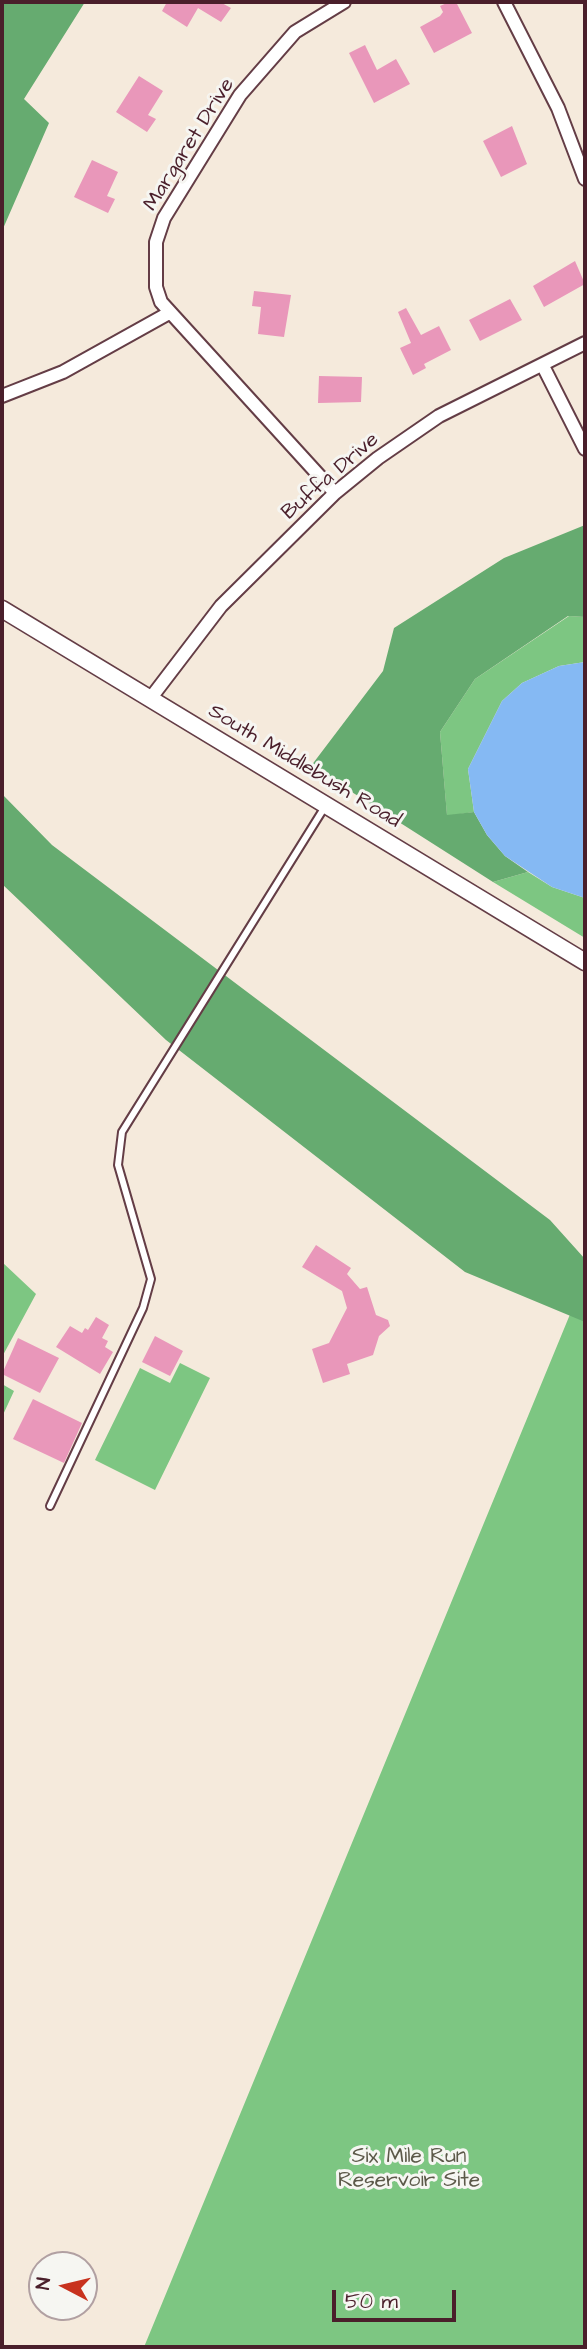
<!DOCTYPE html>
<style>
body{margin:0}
#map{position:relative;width:587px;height:2349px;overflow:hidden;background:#f5eadc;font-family:"Architects Daughter",sans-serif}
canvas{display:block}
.frame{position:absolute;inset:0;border:4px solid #4a1f2b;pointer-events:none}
.north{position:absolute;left:28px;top:2251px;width:70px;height:70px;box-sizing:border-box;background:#f6f6f2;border:2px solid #b1a0a2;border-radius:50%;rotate:277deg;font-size:19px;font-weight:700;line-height:28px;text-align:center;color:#4a1f2b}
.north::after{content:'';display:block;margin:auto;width:24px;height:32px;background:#c8321e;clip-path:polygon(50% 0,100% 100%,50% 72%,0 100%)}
.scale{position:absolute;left:332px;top:2290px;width:124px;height:32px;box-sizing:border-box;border:4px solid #4a1f2b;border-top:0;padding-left:9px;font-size:21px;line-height:24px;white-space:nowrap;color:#4a1f2b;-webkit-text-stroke:5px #f6f6f2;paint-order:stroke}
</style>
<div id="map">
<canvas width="587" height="2349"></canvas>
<div class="frame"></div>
<div class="north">N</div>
<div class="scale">50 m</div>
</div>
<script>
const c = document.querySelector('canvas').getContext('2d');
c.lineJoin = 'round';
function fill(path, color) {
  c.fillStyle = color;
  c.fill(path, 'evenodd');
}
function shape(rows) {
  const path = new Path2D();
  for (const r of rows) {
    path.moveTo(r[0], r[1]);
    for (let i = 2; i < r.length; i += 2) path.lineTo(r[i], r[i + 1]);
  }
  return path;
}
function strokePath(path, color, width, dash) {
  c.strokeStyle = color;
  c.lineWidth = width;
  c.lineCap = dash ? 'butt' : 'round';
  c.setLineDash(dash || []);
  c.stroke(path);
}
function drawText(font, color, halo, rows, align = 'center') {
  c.font = font + ' "Architects Daughter",sans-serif';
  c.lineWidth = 6;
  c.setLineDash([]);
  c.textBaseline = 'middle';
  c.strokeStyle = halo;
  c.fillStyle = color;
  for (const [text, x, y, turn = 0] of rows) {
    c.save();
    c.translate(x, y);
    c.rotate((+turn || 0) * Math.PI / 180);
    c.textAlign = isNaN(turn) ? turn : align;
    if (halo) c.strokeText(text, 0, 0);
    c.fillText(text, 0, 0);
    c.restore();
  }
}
fill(shape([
 [569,616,585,617,585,662,559,666,522,683,502,701,468,769,474,812,447,816,440,732,475,679],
 [528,872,552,887,585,898,585,938,493,882],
 [2,1262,36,1294,2,1357],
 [585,1278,585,2347,144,2347],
 [180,1363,210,1378,155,1490,95,1460,140,1368,170,1383],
 [2,1384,14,1391,2,1417]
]), '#7dc682');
fill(shape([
 [2,2,85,2,24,99,49,123,2,231],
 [585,525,585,617,568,616,475,679,440,732,447,815,474,812,487,835,505,856,528,872,493,882,311,766,383,671,394,628,504,558],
 [2,794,52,845,550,1220,585,1259,585,1322,465,1272,166,1040,2,884]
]), '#66ab70');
fill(shape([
 [585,662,585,898,552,887,505,856,487,835,474,812,468,769,502,701,522,683,559,666]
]), '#85b9f3');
fill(shape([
 [167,2,220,2,231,8,221,22,198,8,187,27,162,11],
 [449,2,456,2,472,33,434,53,420,27,440,16,443,12,440,6],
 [365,45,377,70,396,59,410,84,374,103,349,53],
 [139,76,163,91,148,115,156,119,147,132,116,112],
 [512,126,527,164,501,177,483,141],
 [92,160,118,172,107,196,115,199,108,213,74,197],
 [575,261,585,284,544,307,533,286],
 [254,291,291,295,284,337,258,334,261,307,252,306],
 [510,299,522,320,480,341,469,320],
 [406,308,421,335,439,326,451,350,424,364,426,368,413,375,400,348,411,343,398,312],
 [319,376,362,377,361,402,318,403],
 [316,1245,351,1268,347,1274,360,1289,367,1287,376,1315,388,1320,390,1326,379,1336,373,1355,347,1364,350,1374,323,1383,312,1349,329,1343,347,1308,342,1291,302,1267],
 [96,1317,109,1325,102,1338,108,1341,105,1347,113,1352,100,1374,56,1347,70,1326,82,1333,85,1328,88,1330],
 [155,1336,183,1351,170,1376,142,1362],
 [18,1338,59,1358,40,1393,2,1374],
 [33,1399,82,1423,64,1463,13,1439]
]), '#e997ba');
const service = shape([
 [50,1506,143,1308,151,1279,118,1165,122,1132,326,805]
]);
const minor = shape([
 [504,2,558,108,585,179],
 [543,366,585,449],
 [2,396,63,372,169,313],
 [335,493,161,302,156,287,156,242,164,218,240,95,295,32,344,2],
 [150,699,221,606,335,493,378,458,439,416,585,343]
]);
const tertiary = shape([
 [2,609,585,962]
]);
strokePath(service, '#643d46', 10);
strokePath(minor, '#643d46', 16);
strokePath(tertiary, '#643d46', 19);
strokePath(service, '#fff', 6);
strokePath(minor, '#fff', 12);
strokePath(tertiary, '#fff', 16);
drawText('21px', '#4a1f2b', '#f6f6f2', [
 ["Margaret Drive",190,145,-58],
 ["Buffa Drive",331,477,-41],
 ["South Middlebush Road",304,767,31]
]);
drawText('21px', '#5c5949', '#f6f6f2', [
 ["Six Mile Run",409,2158],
 ["Reservoir Site",409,2182]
]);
</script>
